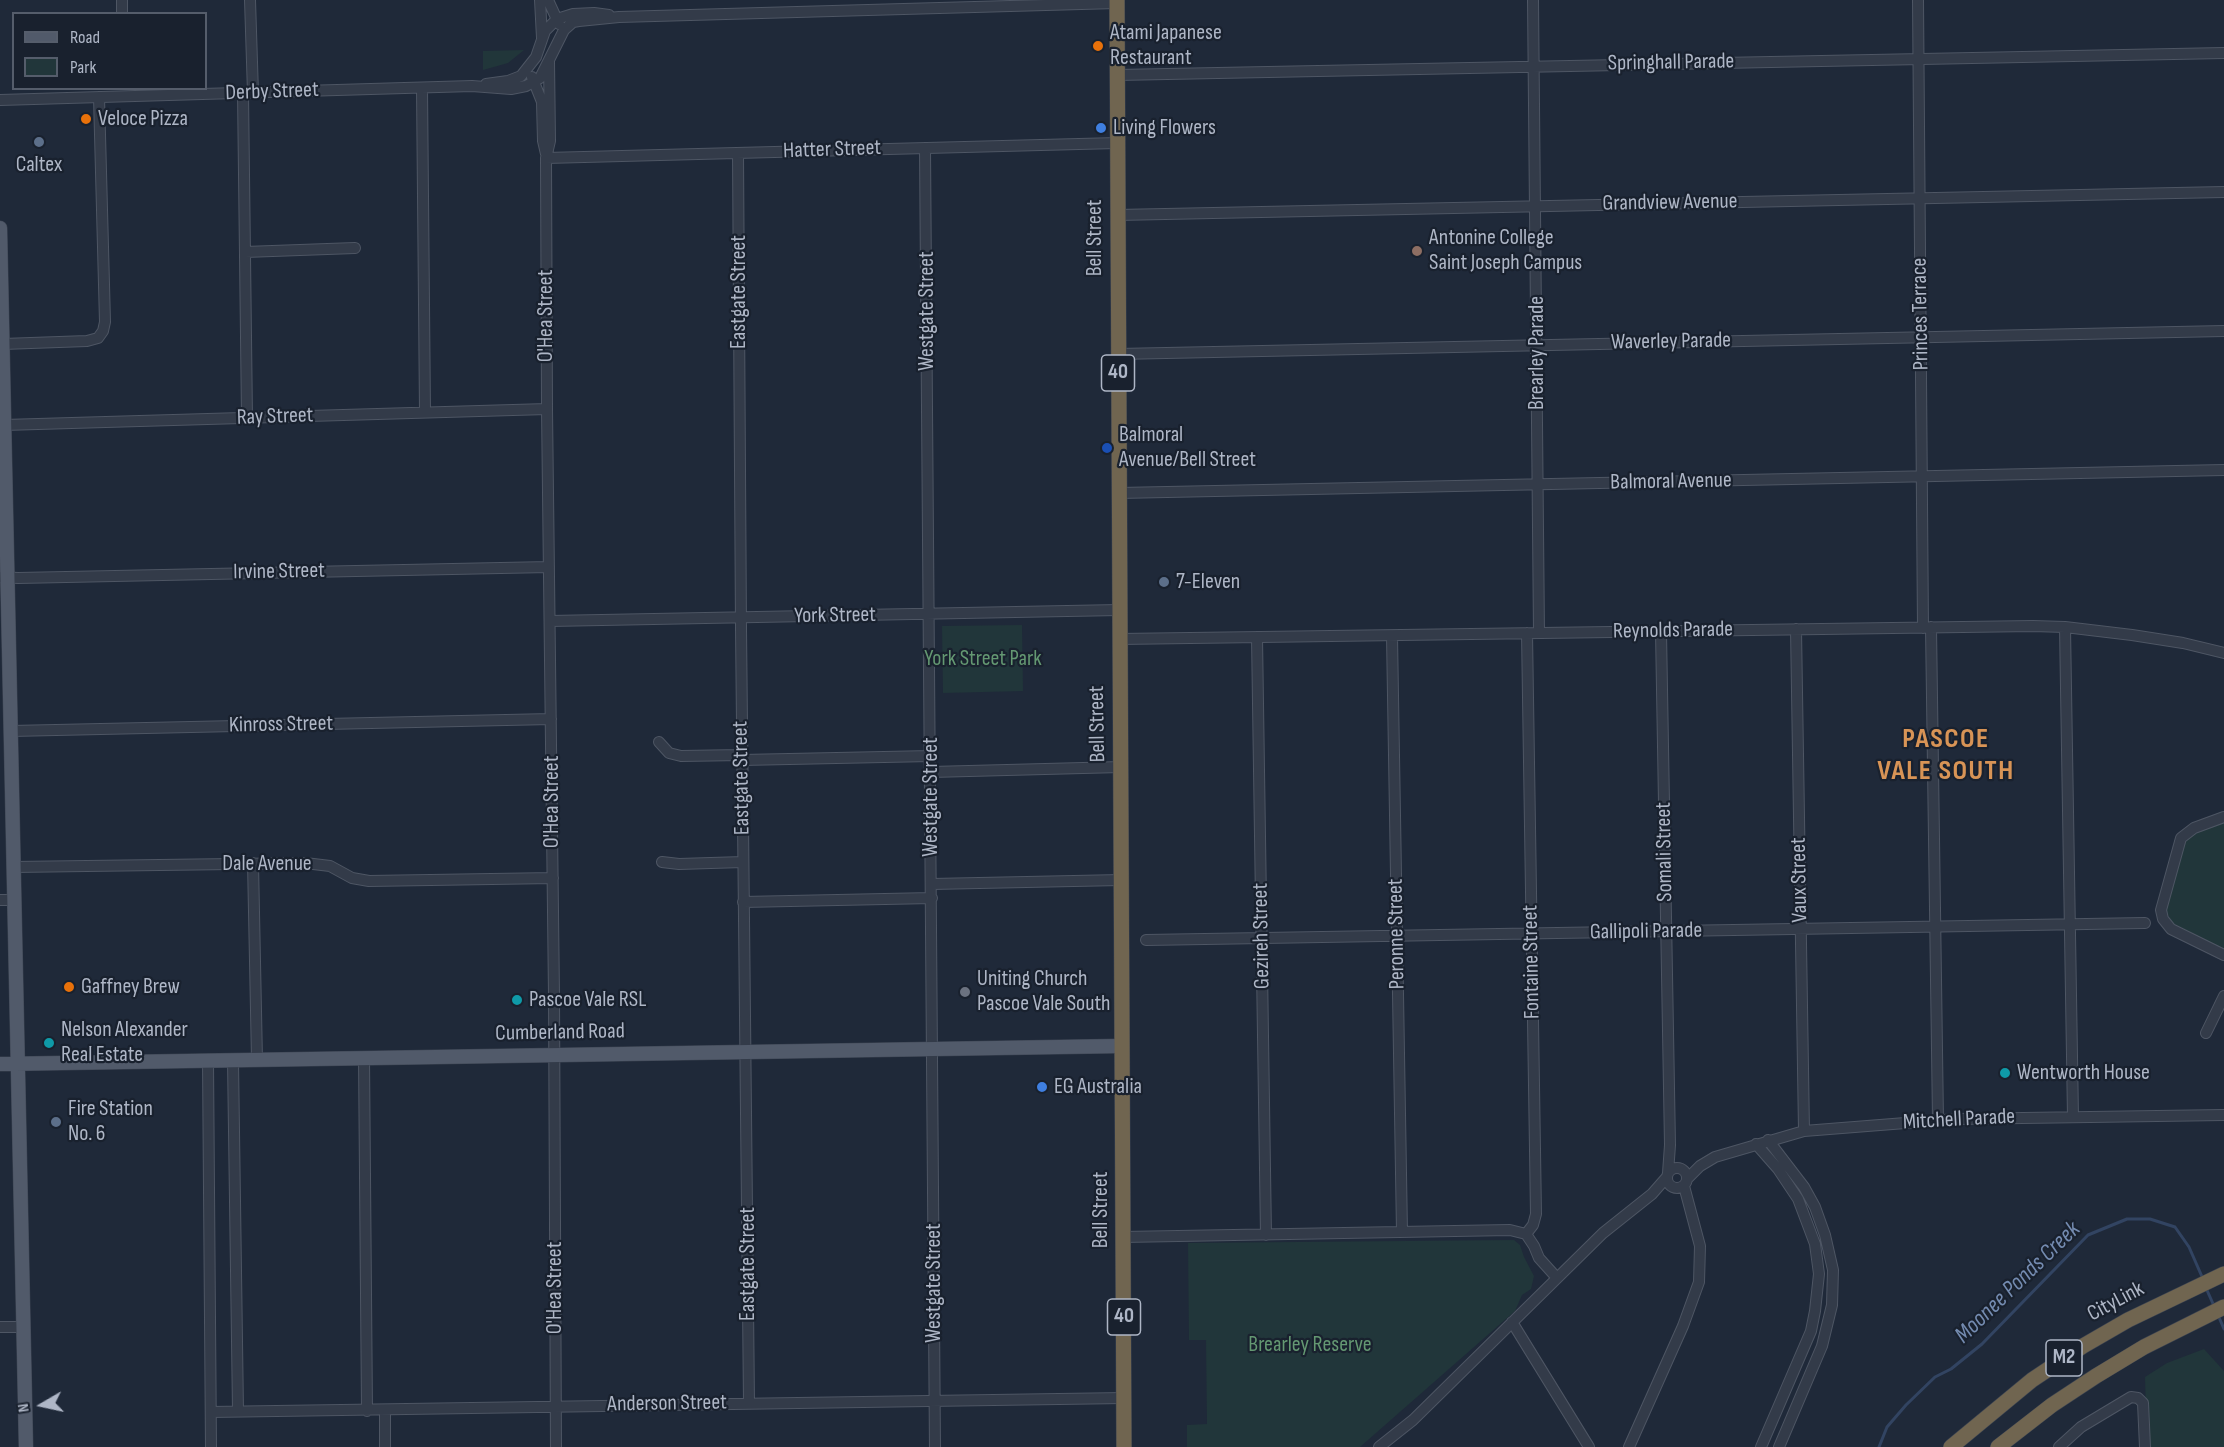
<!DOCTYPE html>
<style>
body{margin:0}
#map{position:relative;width:2224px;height:1447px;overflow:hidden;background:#1f2939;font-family:"Sofia Sans Condensed",sans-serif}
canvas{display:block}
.legend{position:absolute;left:12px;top:12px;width:195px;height:78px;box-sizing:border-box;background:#19212e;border:2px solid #555d6b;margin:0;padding:8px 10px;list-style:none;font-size:18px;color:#aeb6c6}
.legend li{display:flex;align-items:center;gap:12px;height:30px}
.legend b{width:30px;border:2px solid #555d6b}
.north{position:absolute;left:12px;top:1375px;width:60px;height:60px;-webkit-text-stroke:4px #19212e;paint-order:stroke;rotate:261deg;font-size:16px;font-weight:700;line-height:24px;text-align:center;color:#aeb6c6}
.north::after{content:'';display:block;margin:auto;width:21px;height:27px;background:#aeb6c6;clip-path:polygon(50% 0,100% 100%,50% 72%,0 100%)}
</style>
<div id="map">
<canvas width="2224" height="1447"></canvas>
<ul class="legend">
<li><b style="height:8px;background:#515a6a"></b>Road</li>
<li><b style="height:16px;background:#21363a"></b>Park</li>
</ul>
<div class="north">N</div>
</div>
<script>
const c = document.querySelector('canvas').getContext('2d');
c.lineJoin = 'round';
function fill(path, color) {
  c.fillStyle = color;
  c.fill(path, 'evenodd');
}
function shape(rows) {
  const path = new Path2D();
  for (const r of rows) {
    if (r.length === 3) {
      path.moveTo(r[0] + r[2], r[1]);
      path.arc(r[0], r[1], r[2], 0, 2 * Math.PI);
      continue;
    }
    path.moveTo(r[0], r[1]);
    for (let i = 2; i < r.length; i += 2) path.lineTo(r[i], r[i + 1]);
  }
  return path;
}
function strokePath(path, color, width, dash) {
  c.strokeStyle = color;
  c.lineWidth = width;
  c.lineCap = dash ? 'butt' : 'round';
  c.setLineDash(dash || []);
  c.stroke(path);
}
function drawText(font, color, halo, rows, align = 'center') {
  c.font = font + ' "Sofia Sans Condensed",sans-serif';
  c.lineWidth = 4.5;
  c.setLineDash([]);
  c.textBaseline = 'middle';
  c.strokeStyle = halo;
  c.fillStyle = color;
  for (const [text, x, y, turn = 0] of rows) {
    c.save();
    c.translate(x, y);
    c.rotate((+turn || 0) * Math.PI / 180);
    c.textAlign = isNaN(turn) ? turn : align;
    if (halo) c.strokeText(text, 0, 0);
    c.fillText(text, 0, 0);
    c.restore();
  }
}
fill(shape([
 [524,50,508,63,483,70,483,51],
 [1022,625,1023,691,943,693,942,626],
 [2224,822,2224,950,2172,923,2166,910,2184,842,2193,834],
 [1514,1240,1520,1245,1524,1257,1534,1276,1531,1289,1522,1295,1515,1311,1360,1447,1187,1447,1187,1425,1207,1424,1206,1340,1189,1340,1188,1243],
 [2204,1349,2224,1371,2224,1447,2147,1447,2145,1377,2167,1363]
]), '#21363a');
strokePath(shape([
 [2206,1288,2214,1306],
 [2218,1315,2224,1329],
 [1879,1447,1887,1427,1906,1405,1935,1377,1951,1369,1982,1344,2088,1235,2127,1219,2150,1219,2175,1227,2189,1247,2203,1279]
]), '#324462', 3);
const minor = shape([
 [122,0,122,14],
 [250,0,253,93],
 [540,0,542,38],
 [548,0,559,24],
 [1533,0,1539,633],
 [1918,0,1923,628],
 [549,61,550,141,546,158,547,409,554,995,556,1447],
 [1117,75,2224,53],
 [532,77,542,102,543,141,546,154],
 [486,84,508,81,521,76,536,57,545,31,557,19,573,14,594,13,609,15],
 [422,88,425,412],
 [243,93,247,418],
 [0,100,472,86,511,89,526,86,540,78,564,30,573,22,579,21,619,17,1117,3],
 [925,148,935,1447],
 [738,153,741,628,749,1403],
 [546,158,1117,143],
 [1117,215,2224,192],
 [245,252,355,248],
 [3,344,87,341,98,338,103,331,105,322,99,97],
 [1118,354,2224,331],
 [4,425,547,409],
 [1119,493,2224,470],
 [0,577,18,578,549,567],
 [550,621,1119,610],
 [1931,627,1938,1120],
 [2065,627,2073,1117],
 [1796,629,1804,1131],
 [1661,632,1670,1145,1668,1173],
 [1527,633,1536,1214,1533,1225,1526,1234,1534,1246,1539,1258,1557,1278],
 [1392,636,1402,1232],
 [1257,637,1266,1235],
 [1120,639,2033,626,2065,627,2132,635,2183,643,2224,653],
 [11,731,551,719],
 [659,742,669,753,681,756,742,755],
 [742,760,931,756],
 [931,772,1121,767],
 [2224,817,2194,828,2181,838,2161,910,2163,919,2171,929,2224,955],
 [662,862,679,864,743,862],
 [253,863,257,1060],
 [14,867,305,863,330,866,352,878,369,881,553,878],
 [932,884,1121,880],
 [0,900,15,900],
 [743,902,932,898],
 [1146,940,2145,923],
 [2206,1033,2224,996],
 [364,1058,367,1411],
 [208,1061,211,1447],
 [233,1061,238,1411],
 [1768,1140,1804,1187,1815,1207,1825,1235,1833,1270,1832,1305,1822,1346,1779,1447],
 [1756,1144,1778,1169,1798,1199,1815,1244,1819,1274,1815,1311,1811,1331,1761,1447],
 [1677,1178,10],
 [1687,1179,1700,1166,1715,1157,1804,1131,1956,1119,2224,1115],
 [1123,1237,1510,1230,1526,1234],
 [1512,1322,1589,1447],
 [0,1327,24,1327],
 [385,1410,385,1447],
 [211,1412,1124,1398],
 [1379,1447,1413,1420,1603,1233,1652,1194,1666,1178],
 [1629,1447,1683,1326,1699,1282,1700,1246,1684,1186],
 [2059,1447,2081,1427,2131,1397,2138,1398,2143,1403,2145,1447]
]);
const major = shape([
 [0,228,26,1447],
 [0,1064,1121,1046]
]);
const highway = shape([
 [1117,0,1124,1447],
 [1951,1447,2032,1380,2083,1346,2128,1320,2224,1274],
 [1998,1447,2052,1405,2096,1376,2144,1347,2224,1307]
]);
strokePath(minor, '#4e5664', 12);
strokePath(major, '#3d4553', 15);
strokePath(highway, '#3b4351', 16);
strokePath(minor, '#333b49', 10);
strokePath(major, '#515a6a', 14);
strokePath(highway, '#706550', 15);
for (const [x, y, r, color] of [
 [1098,46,6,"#e8710a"],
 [86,119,6,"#e8710a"],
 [1101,128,6,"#3f7fe0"],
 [39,142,6,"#5c6f8a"],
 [1417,251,6,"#8d6e63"],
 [1107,448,6,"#1a4fb4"],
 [1164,582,6,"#5c6f8a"],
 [69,987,6,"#e8710a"],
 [965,992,6,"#6b7280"],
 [517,1000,6,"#0f9aa8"],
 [49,1043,6,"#0f9aa8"],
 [2005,1073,6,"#0f9aa8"],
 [1042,1087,6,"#3f7fe0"],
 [56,1122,6,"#5c6f8a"]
]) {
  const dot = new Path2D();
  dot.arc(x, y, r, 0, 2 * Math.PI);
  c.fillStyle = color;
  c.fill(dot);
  strokePath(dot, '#19212e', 2);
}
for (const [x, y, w] of [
 [1118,373,33],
 [1124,1317,33],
 [2064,1358,36]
]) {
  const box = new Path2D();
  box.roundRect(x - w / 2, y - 18, w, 36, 4.5);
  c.fillStyle = '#19212e';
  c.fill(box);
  strokePath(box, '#aeb6c6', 1.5);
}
drawText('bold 21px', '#aeb6c6', null, [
 ["40",1118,373],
 ["40",1124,1317],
 ["M2",2064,1358]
]);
drawText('22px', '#aeb6c6', '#19212e', [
 ["Atami Japanese",1110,33],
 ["Restaurant",1110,58],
 ["Veloce Pizza",98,119],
 ["Living Flowers",1113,128],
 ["Caltex",39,165,"center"],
 ["Antonine College",1429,238],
 ["Saint Joseph Campus",1429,263],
 ["Balmoral",1119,435],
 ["Avenue/Bell Street",1119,460],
 ["7-Eleven",1176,582],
 ["Uniting Church",977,979],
 ["Pascoe Vale South",977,1004],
 ["Gaffney Brew",81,987],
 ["Pascoe Vale RSL",529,1000],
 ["Nelson Alexander",61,1030],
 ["Real Estate",61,1055],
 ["Wentworth House",2017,1073],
 ["EG Australia",1054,1087],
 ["Fire Station",68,1109],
 ["No. 6",68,1134]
], 'left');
drawText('22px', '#aeb6c6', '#19212e', [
 ["Springhall Parade",1671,63,-1],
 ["Derby Street",272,92,-2],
 ["Hatter Street",832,150,-2],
 ["Grandview Avenue",1670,203,-1],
 ["Bell Street",1095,238,-90],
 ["Eastgate Street",739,292,-90],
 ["Westgate Street",927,311,-90],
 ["Princes Terrace",1921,314,-91],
 ["O'Hea Street",546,316,-90],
 ["Waverley Parade",1671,342,-1],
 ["Brearley Parade",1537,353,-90],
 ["Ray Street",275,417,-2],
 ["Balmoral Avenue",1671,482,-1],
 ["Irvine Street",279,572,-1],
 ["York Street",835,616,-1],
 ["Reynolds Parade",1673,631,-1],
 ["Bell Street",1098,724,-91],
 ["Kinross Street",281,725,-1],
 ["Eastgate Street",742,778,-91],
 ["Westgate Street",931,797,-90],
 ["O'Hea Street",552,802,-90],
 ["Somali Street",1665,852,-91],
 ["Dale Avenue",267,864],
 ["Vaux Street",1800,880,-91],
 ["Gallipoli Parade",1646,932,-1],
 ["Peronne Street",1397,934,-91],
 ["Gezireh Street",1262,936,-91],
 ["Fontaine Street",1532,962,-91],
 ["Cumberland Road",560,1033,-1],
 ["Mitchell Parade",1959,1120,-3],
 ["Bell Street",1101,1210,-90],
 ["Eastgate Street",748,1264,-90],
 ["Westgate Street",934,1283,-90],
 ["O'Hea Street",555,1288,-90],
 ["CityLink",2116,1302,-28],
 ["Anderson Street",667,1404,-1]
]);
drawText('22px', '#649872', '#19212e', [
 ["York Street Park",983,659],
 ["Brearley Reserve",1310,1345]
]);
drawText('italic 24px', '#748bb0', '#19212e', [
 ["Moonee Ponds Creek",2018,1283,-44]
]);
c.letterSpacing = '1.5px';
drawText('bold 28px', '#d89456', '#19212e', [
 ["PASCOE",1946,740],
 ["VALE SOUTH",1946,772]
]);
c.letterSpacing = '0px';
</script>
